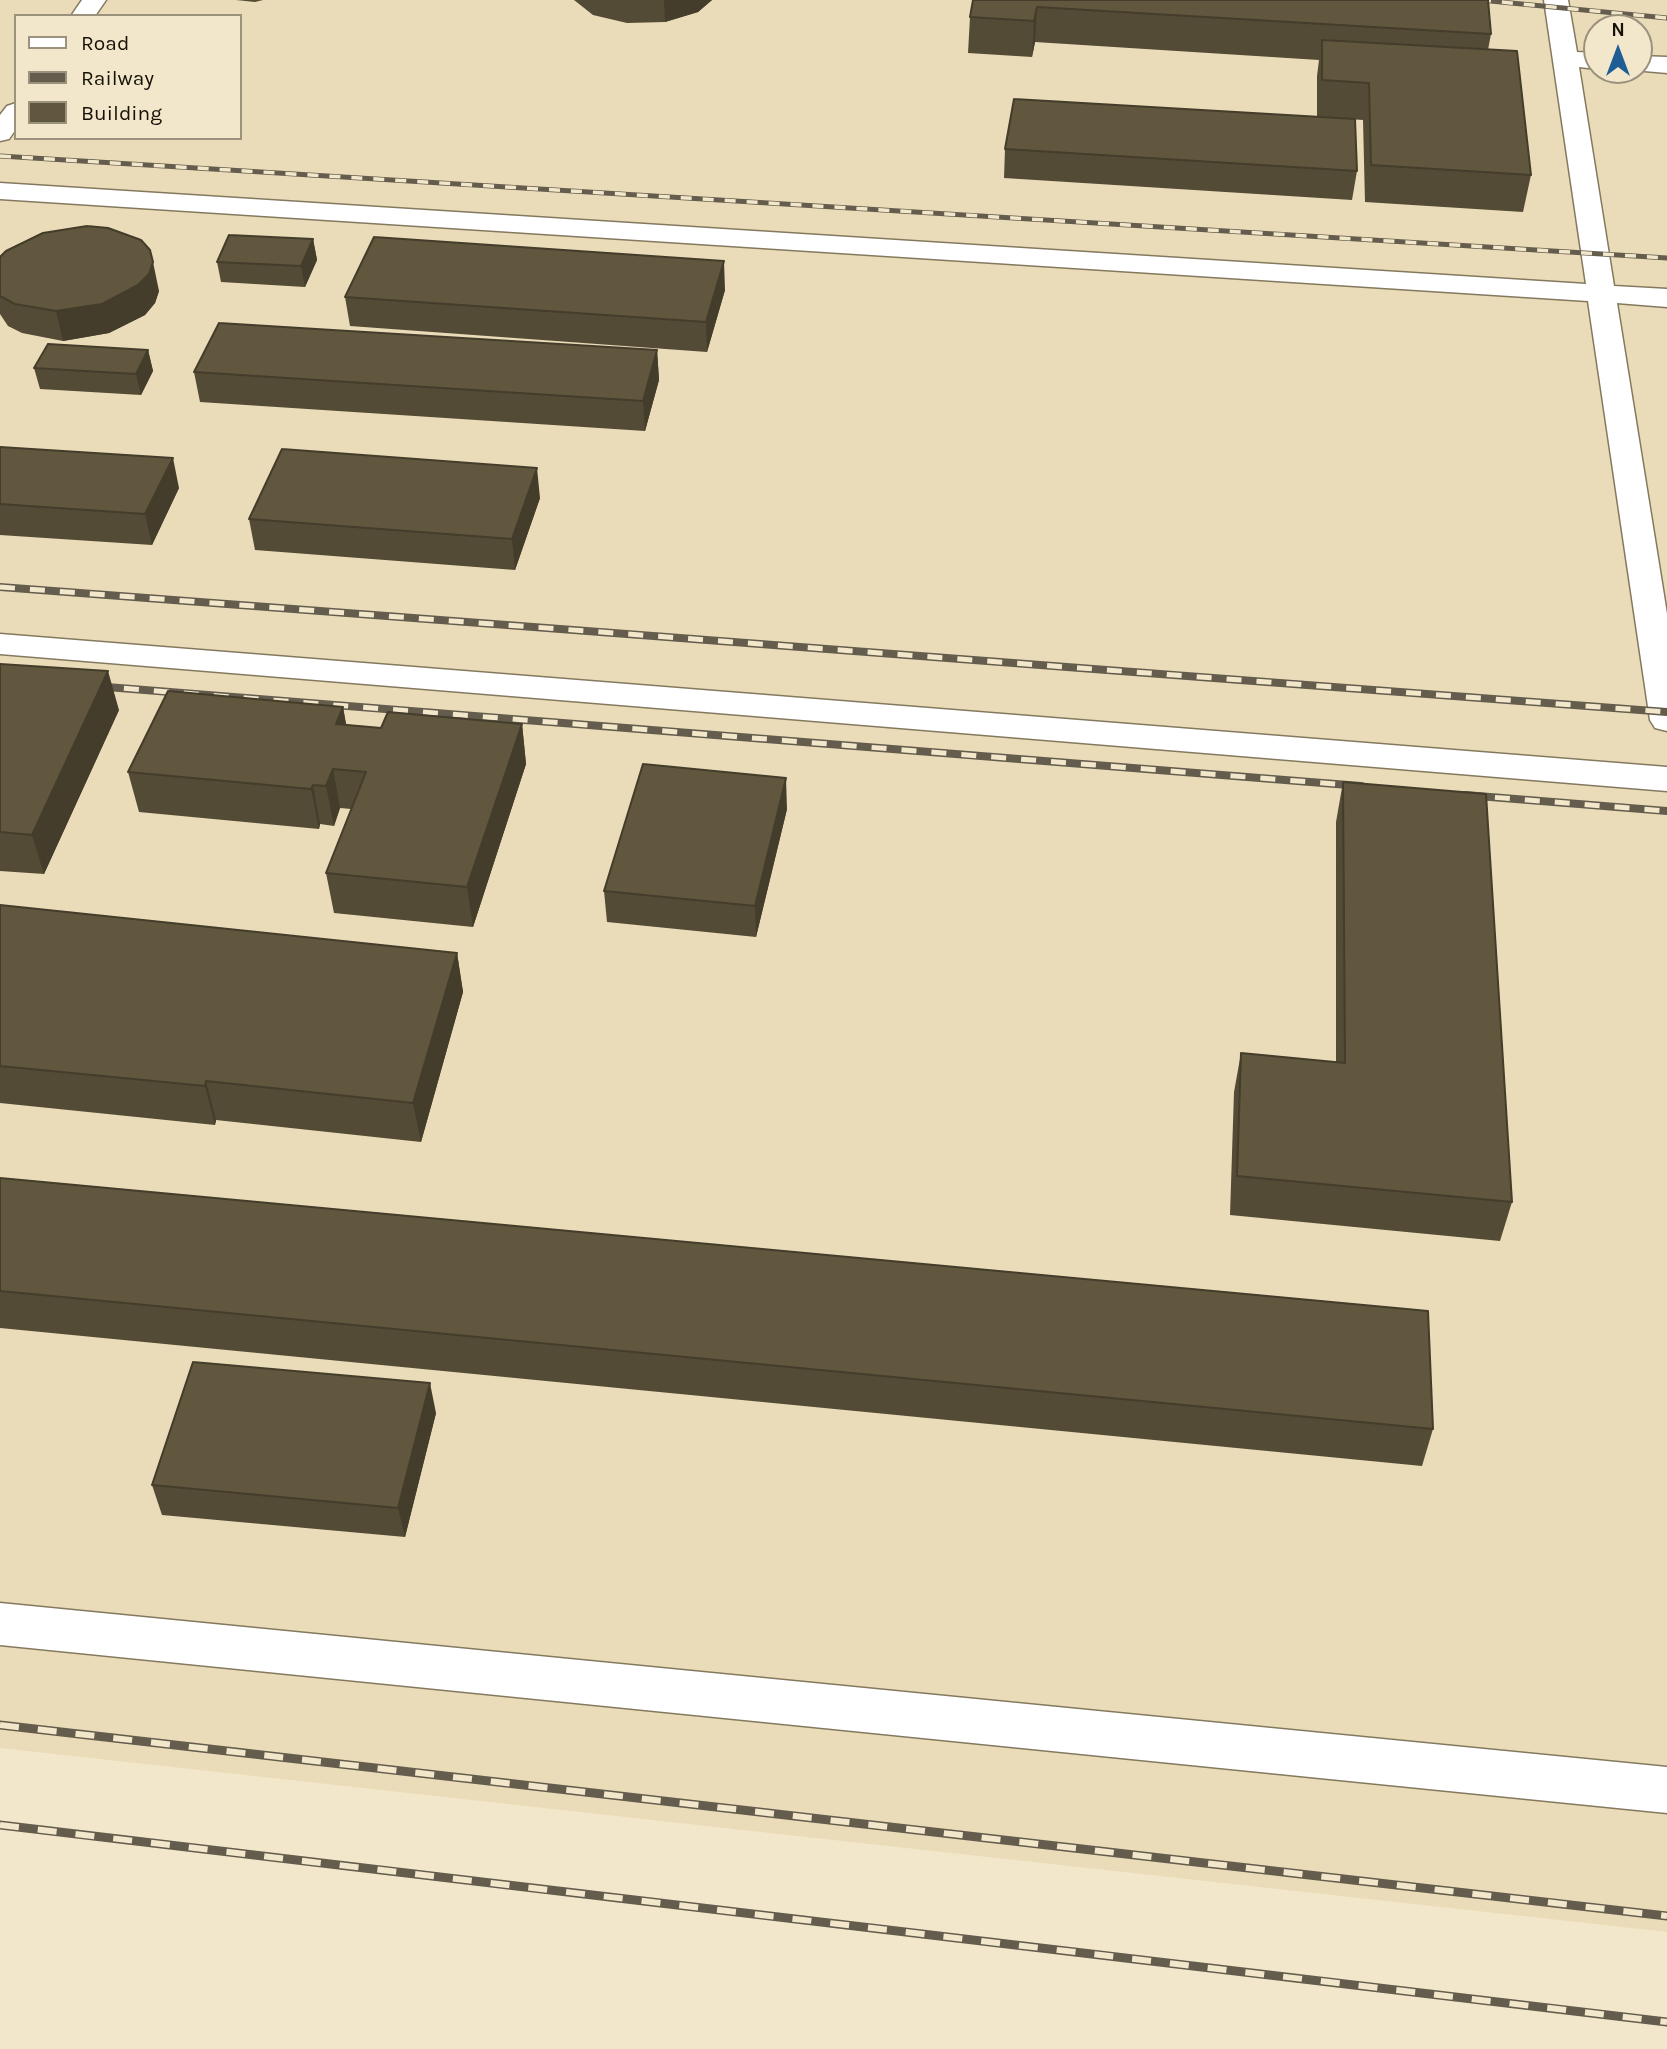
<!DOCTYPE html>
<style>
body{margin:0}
#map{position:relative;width:1667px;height:2049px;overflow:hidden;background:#f3e7cb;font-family:Karla,sans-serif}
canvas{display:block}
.legend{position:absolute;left:14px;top:14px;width:228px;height:126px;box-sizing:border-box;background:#f3e7cb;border:2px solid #9b927d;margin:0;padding:9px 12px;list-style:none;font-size:21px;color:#161208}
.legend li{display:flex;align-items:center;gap:14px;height:35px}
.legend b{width:35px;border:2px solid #9b927d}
.north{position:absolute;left:1583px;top:14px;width:70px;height:70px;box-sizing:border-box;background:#f3e7cb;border:2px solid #9b927d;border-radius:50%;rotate:0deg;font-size:19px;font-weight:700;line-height:28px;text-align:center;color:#161208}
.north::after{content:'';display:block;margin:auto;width:24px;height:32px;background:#1e5e94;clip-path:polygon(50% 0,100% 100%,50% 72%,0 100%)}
</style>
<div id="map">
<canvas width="1667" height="2049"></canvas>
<ul class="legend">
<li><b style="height:9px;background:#fff"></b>Road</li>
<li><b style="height:9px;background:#645d4d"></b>Railway</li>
<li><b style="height:19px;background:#61573e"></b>Building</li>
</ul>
<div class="north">N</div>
</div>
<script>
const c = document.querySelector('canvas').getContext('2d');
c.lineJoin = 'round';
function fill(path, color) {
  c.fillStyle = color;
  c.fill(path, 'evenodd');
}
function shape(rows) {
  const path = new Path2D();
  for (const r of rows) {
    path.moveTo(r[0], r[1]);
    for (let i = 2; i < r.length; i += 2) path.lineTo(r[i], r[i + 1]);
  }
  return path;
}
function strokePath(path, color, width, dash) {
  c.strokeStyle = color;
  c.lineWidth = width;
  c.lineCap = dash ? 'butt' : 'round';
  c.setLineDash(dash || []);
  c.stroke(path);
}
fill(shape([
 [0,0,1667,0,1667,1932,0,1748],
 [16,16,240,16,240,138,16,138],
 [1597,28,1639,28,1639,70,1597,70]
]), '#ebdcb9');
const minor = shape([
 [82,0,106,0,95,16,71,16,82,0],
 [1544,0,1568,0,1577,52,1597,53,1597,69,1579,67,1614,286,1667,289,1667,307,1617,303,1667,614,1667,731,1655,728,1650,720,1588,301,0,199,0,183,1586,284,1544,0],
 [1639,56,1667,57,1667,73,1633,70,1639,70,1639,56],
 [16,103,16,129,9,139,0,141,0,115,7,106,16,103],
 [0,634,1667,767,1667,791,0,654,0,634],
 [0,1603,1667,1767,1667,1813,0,1645,0,1603]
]);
strokePath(minor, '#84795f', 3);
fill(minor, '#fff');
const railFar2 = shape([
 [1480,0,1667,18],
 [0,156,1667,258]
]);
const railFar1 = shape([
 [0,587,1667,712],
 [94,686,1361,786],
 [1465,795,1667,811]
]);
const rail = shape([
 [0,1725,1667,1916],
 [0,1825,1667,2022]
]);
strokePath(railFar2, '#645d4d', 5);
strokePath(railFar1, '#645d4d', 8);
strokePath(rail, '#645d4d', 9);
strokePath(railFar2, '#f3e7cb', 3.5, [11]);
strokePath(railFar1, '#f3e7cb', 5, [15]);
strokePath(rail, '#f3e7cb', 6, [19]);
fill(shape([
 [236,0,263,0,255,2],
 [574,0,712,0,698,12,665,22,627,23,593,15],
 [973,0,1491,34,1488,50,1531,175,1523,212,1365,202,1363,120,1317,117,1317,76,1319,60,1035,42,1032,57,968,53,970,17],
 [1005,149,1357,171,1352,200,1004,178],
 [313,239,317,260,305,287,221,282,217,262],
 [0,257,159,291,155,303,145,315,109,333,63,341,22,333,8,326,0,314],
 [725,290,707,352,350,326,345,297],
 [148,350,153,371,141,395,40,389,34,368],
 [657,350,659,380,645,431,200,402,194,372],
 [0,447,179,488,152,545,0,535],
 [540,498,515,570,255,550,249,519],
 [0,664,119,710,44,874,0,871],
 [343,707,346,725,381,728,522,724,526,764,473,927,334,913,326,873,351,809,340,808,334,826,320,824,319,829,139,812,128,772],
 [1343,782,1512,1202,1500,1241,1230,1215,1234,1092,1241,1053,1336,1062,1336,822],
 [787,809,756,937,607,922,604,891],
 [0,905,457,953,463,992,421,1142,216,1120,215,1125,0,1103],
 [0,1178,1433,1429,1422,1466,0,1328],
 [436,1413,405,1537,162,1515,152,1485]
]), '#534b35');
fill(shape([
 [664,0,712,0,698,12,665,22],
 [1037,7,1035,42,1032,57,1034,21],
 [313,239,317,260,305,287,301,266],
 [724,261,725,290,707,352,706,322],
 [153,262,159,291,155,303,145,315,109,333,63,341,56,311],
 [148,350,153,371,141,395,136,374],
 [657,350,659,380,645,431,643,401],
 [173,458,179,488,152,545,145,514],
 [537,468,540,498,515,570,512,539],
 [108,671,119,710,44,874,32,835],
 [343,707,350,746,336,724],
 [522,724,526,764,473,927,467,887],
 [333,769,340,808,334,826,326,786],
 [786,778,787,809,756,937,755,906],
 [313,785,320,824,319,829,311,789],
 [457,953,463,992,421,1142,413,1103],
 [206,1081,216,1120,215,1125,205,1086],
 [430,1383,436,1413,405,1537,398,1508]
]), '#443d2b');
const building = shape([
 [973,0,1488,0,1491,34,1037,7,1034,21,970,17,973,0],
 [1322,40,1517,51,1531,175,1371,165,1369,83,1322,80,1322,40],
 [1014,99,1355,119,1357,171,1005,149,1014,99],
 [87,226,108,228,141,240,150,250,153,262,149,274,138,285,102,304,56,311,15,304,0,296,0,257,6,251,43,233,87,226],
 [229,235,313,239,301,266,217,262,229,235],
 [374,237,724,261,706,322,345,297,374,237],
 [219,323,657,350,643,401,194,372,219,323],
 [48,344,148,350,136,374,34,368,48,344],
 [0,447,173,458,145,514,0,504,0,447],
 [282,449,537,468,512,539,249,519,282,449],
 [0,664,108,671,32,835,0,832,0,664],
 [168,691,343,707,336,724,381,728,388,712,522,724,467,887,326,873,366,772,333,769,326,786,313,785,311,789,128,772,168,691],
 [643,764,786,778,755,906,604,891,643,764],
 [1343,782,1486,794,1512,1202,1237,1176,1241,1053,1345,1063,1343,782],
 [0,905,457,953,413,1103,206,1081,205,1086,0,1066,0,905],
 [0,1178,1428,1311,1433,1429,0,1291,0,1178],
 [193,1362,430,1383,398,1508,152,1485,193,1362]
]);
fill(building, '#61573e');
strokePath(building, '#443d2b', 2);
</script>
